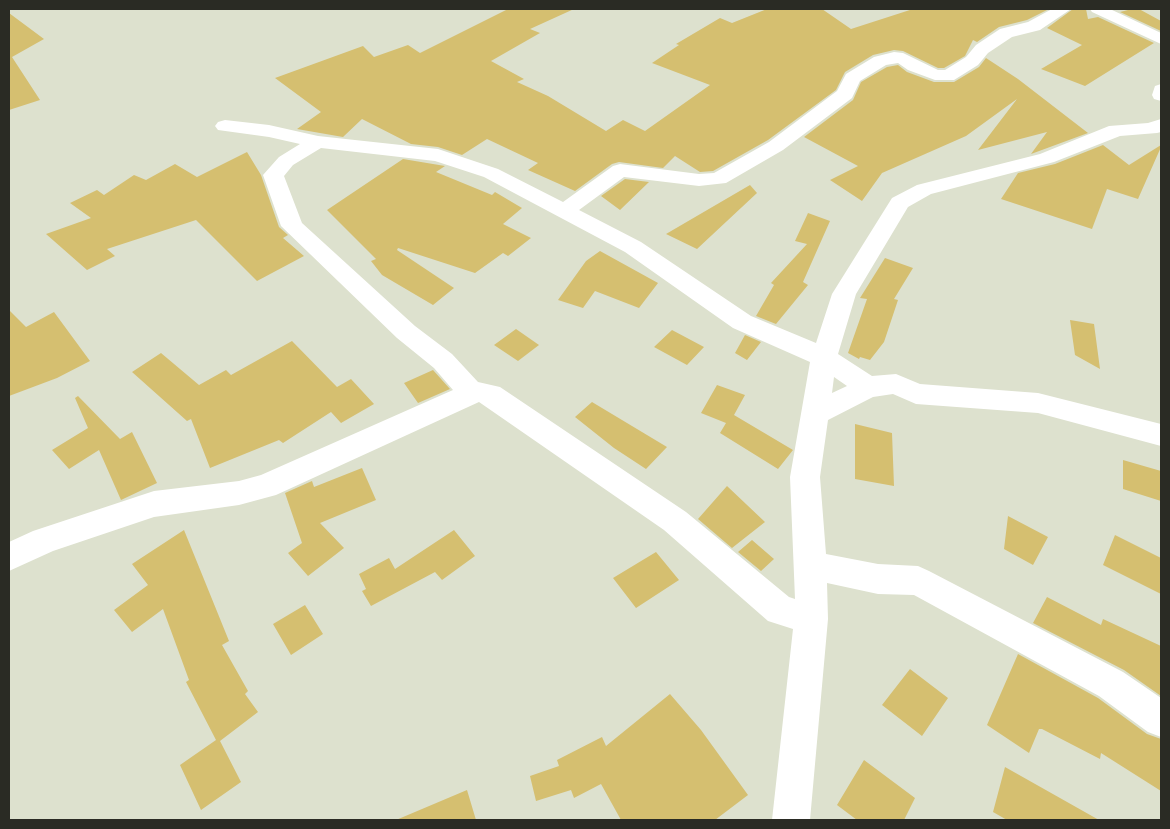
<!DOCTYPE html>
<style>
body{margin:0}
#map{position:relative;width:1170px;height:829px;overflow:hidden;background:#dde1ce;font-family:"Source Serif 4",serif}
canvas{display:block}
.frame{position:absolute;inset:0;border:10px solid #2a2b24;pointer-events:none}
</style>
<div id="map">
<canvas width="1170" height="829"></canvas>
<div class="frame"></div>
</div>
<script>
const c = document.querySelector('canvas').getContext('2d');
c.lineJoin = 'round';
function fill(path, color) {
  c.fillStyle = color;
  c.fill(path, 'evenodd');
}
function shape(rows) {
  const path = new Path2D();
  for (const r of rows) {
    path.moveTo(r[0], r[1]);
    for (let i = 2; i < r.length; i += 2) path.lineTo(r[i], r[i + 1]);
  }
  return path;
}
fill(shape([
 [508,9,574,9,530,29,540,33,491,61,524,79,517,82,548,96,606,131,623,120,645,131,710,85,652,63,679,45,676,44,720,18,732,23,767,9,822,9,851,29,913,9,1049,9,1027,20,999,27,977,42,973,40,965,56,944,68,938,68,903,51,894,50,873,55,845,72,836,90,768,140,713,171,700,172,675,156,663,168,619,162,612,164,575,191,528,170,538,163,487,139,462,155,438,147,411,144,362,119,343,137,297,129,321,112,275,78,363,46,374,57,408,45,420,53],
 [1073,9,1086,9,1088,19,1098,17,1154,43,1085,86,1041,69,1082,45,1047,28],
 [1132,9,1139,9,1161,21,1161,31,1120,12],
 [9,13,44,39,12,57,40,100,9,110],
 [986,58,1018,79,1088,133,1031,154,1047,132,978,150,1017,99,966,136,882,173,862,201,830,180,858,166,804,137,853,100,861,82,887,67,898,65,907,72,934,82,954,82,979,67],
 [1103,145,1129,165,1161,145,1161,147,1138,199,1107,189,1092,229,1001,199,1018,173,1055,164],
 [247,152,261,175,279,227,288,235,283,238,304,256,257,281,196,220,107,249,115,256,87,270,46,234,91,218,70,203,97,190,104,195,134,175,146,180,175,164,197,177],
 [403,159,445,166,436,172,492,195,495,192,522,208,503,224,531,238,508,256,503,253,475,273,398,248,397,250,454,288,433,305,382,275,371,261,376,259,327,210],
 [625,179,649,182,620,210,601,196],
 [750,185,757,193,697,249,666,234],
 [808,213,830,221,803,282,808,285,776,324,756,316,774,285,771,283,807,244,795,241],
 [600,251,658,283,639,308,595,291,583,308,558,300,586,261],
 [885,258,913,268,894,299,898,300,884,342,870,360,860,357,859,359,848,353,867,299,860,298],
 [9,310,26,327,54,312,90,361,57,378,9,396],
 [1070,320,1094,324,1100,369,1075,355],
 [516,329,539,345,518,361,494,345],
 [672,330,704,347,687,365,654,347],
 [745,335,761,342,747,360,735,353],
 [292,341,337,387,351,379,374,404,341,423,331,412,283,443,279,440,210,468,191,419,187,421,132,372,161,353,199,385,226,370,231,375],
 [433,370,450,389,418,403,404,383],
 [717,385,745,395,734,415,793,450,778,469,720,433,726,423,701,413],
 [78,396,120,439,132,432,157,483,121,500,99,450,69,469,52,450,88,428,75,398],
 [592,402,667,447,646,469,614,448,575,417],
 [855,424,892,433,894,486,855,479],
 [1123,460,1161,471,1161,501,1123,489],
 [362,468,376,500,320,523,344,548,308,576,288,553,302,543,285,493,312,481,314,487],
 [727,486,765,522,732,548,698,519],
 [1008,516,1048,537,1033,565,1004,549],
 [184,530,229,641,222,645,248,691,245,694,258,712,220,741,241,782,201,810,180,765,216,740,186,682,189,680,163,609,132,632,114,610,148,585,132,564],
 [454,530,475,556,442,580,435,572,371,606,362,591,366,589,359,574,389,558,395,569],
 [1115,535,1161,558,1161,594,1103,565],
 [752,540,774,559,761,571,738,552],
 [656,552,679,580,636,608,613,578],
 [1047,597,1101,625,1103,619,1161,646,1161,696,1124,670,1033,623],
 [305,605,323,634,291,655,273,624],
 [1018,654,1098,698,1147,734,1161,739,1161,791,1101,753,1100,759,1042,729,1039,729,1029,753,987,725],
 [910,669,948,698,922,736,882,705],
 [670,694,701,730,748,795,715,820,621,820,601,784,574,798,571,790,536,801,530,776,559,766,557,760,602,737,606,746],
 [864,760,915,798,904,820,857,820,837,805],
 [1005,767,1099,820,1007,820,993,812],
 [467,790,476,820,396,820]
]), '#d5bf70');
fill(shape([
 [1052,9,1071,9,1040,30,1012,37,988,53,978,65,954,80,935,80,908,70,898,63,886,65,860,81,852,98,783,150,726,183,699,186,624,177,579,210,641,242,751,316,816,343,832,294,892,198,917,185,1040,154,1109,126,1148,123,1161,119,1161,132,1157,133,1120,136,1054,162,931,194,908,207,856,294,838,354,872,376,896,374,920,384,1038,393,1161,424,1161,446,1038,413,916,404,893,394,873,397,828,420,820,477,826,554,878,564,918,566,929,571,1123,672,1161,698,1161,737,1148,732,1099,696,914,595,878,594,827,583,828,619,810,820,772,820,793,629,768,621,664,530,479,402,276,495,239,505,154,517,53,551,9,571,9,542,33,531,154,491,239,481,261,475,453,390,434,368,397,338,281,226,263,175,279,157,300,144,269,137,218,130,215,126,218,122,225,120,269,125,318,136,438,149,498,169,563,202,613,166,620,164,699,174,714,173,769,142,837,91,846,74,874,57,894,52,903,53,938,70,945,70,966,57,976,45,1000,29,1028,22,1052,9],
 [321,148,435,161,484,177,625,252,733,328,810,362,790,477,795,599,789,597,686,512,500,387,478,382,452,354,415,326,302,223,284,176,293,165,321,148],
 [834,377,847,386,832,393,834,377],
 [1090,9,1110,9,1161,33,1161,44,1092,12,1090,9],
 [1161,84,1161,101,1154,99,1152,95,1155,86,1161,84]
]), '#fff');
</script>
